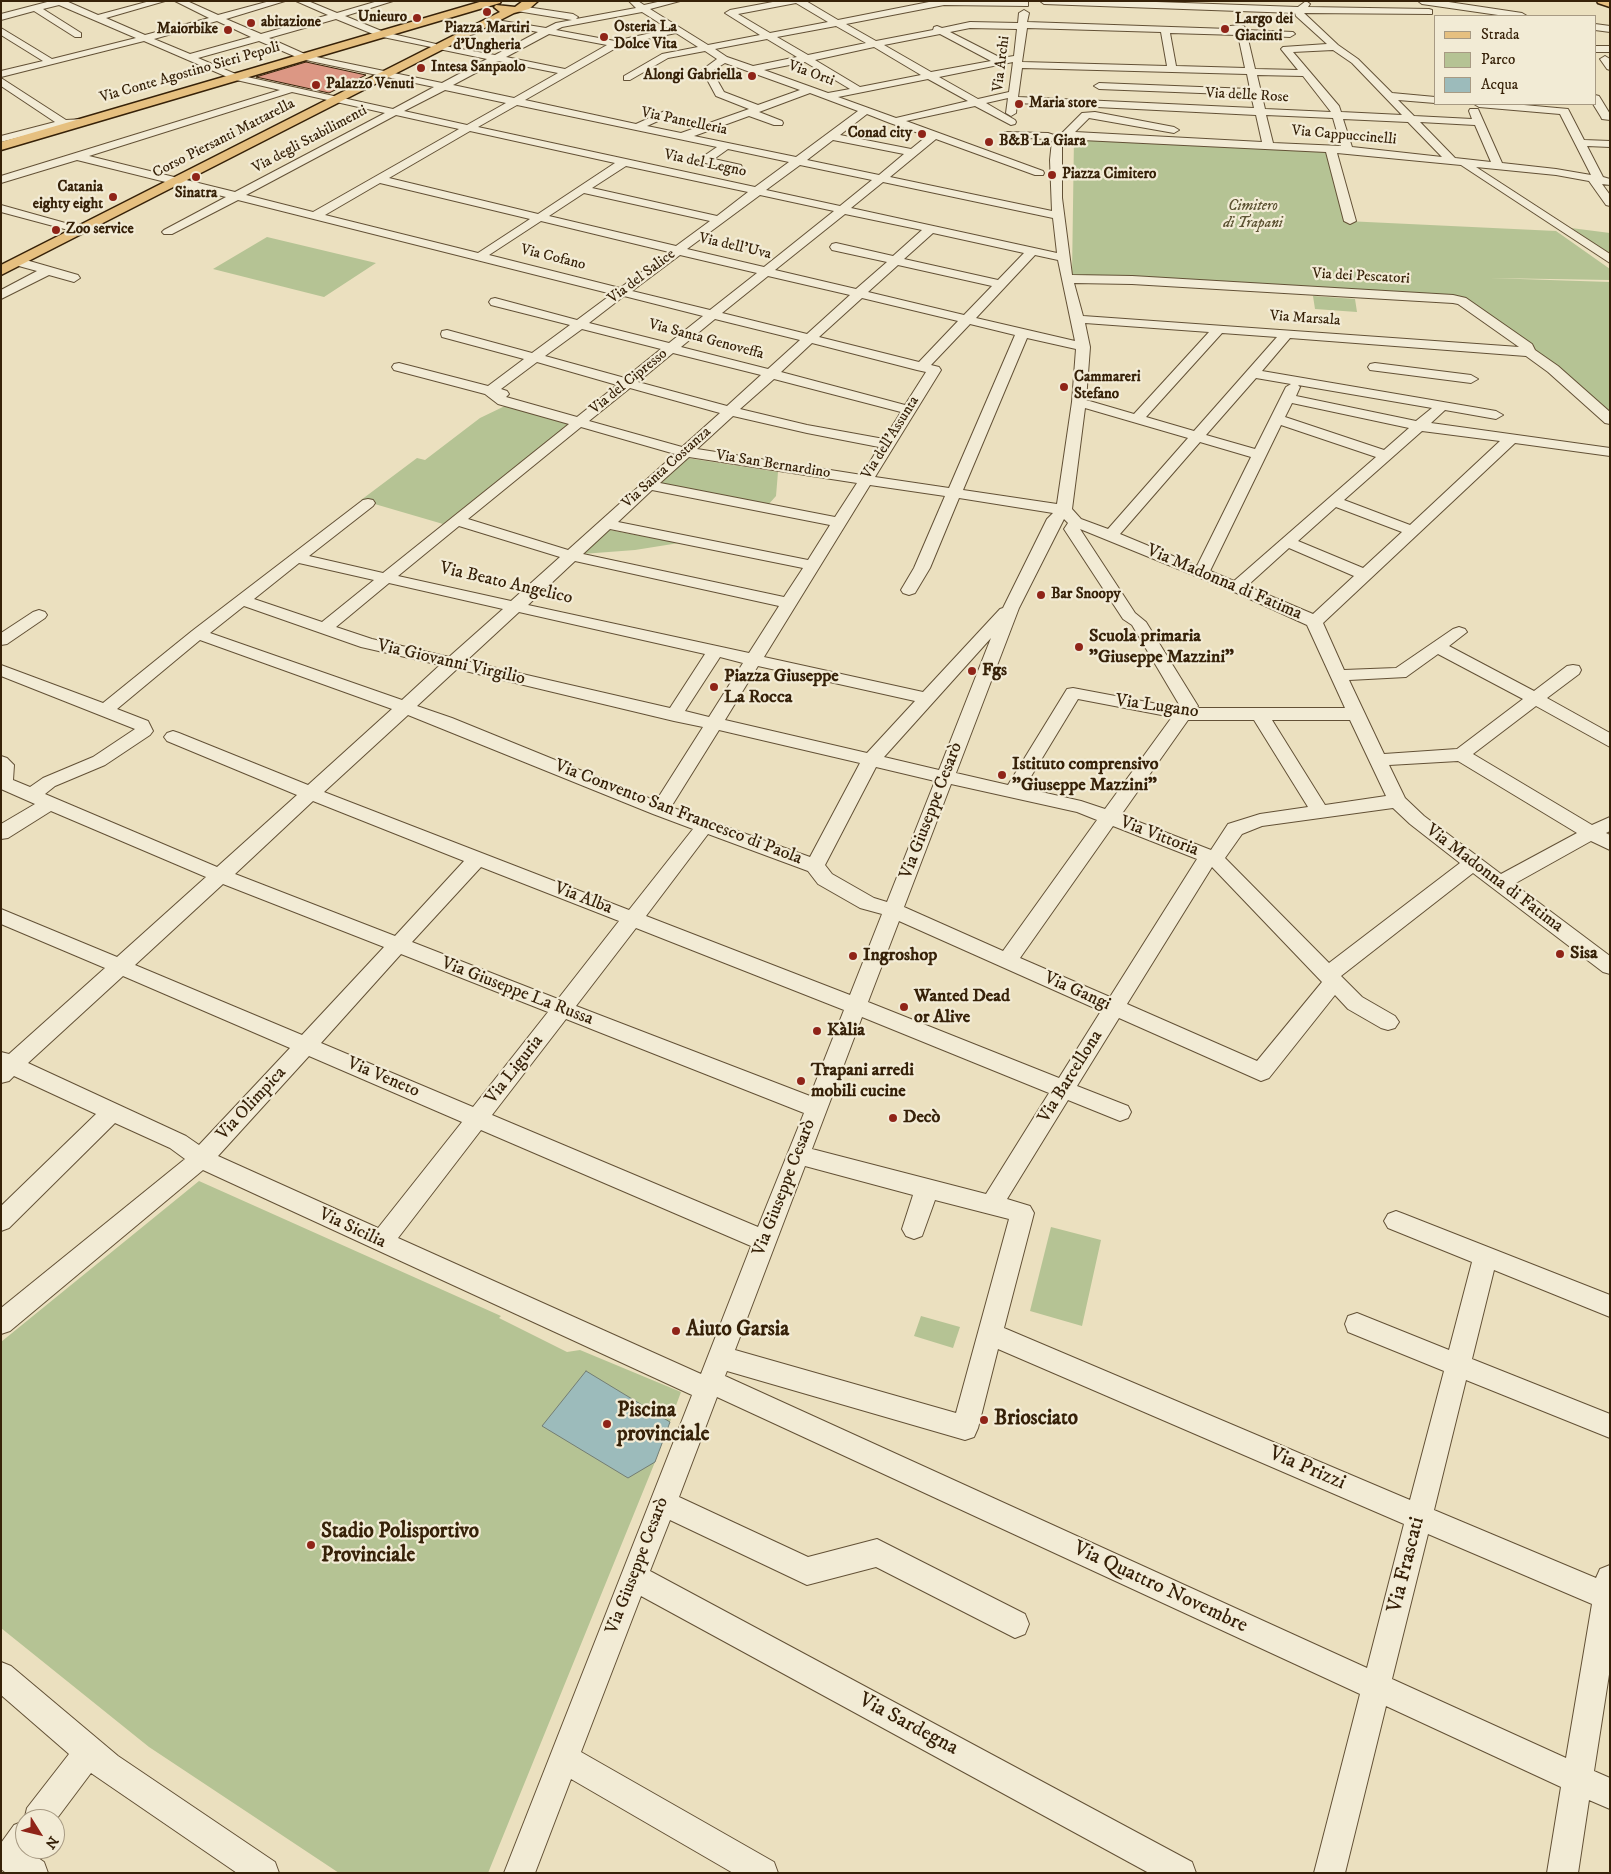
<!DOCTYPE html>
<meta charset="utf-8">
<style>
body{margin:0}
#map{position:relative;width:1611px;height:1874px;overflow:hidden;background:#ebe0bf;font-family:"IM FELL DW Pica",serif}
canvas{display:block}
.frame{position:absolute;inset:0;border:2px solid #362108;pointer-events:none}
.legend{position:absolute;left:1434px;top:15px;width:162px;height:90px;box-sizing:border-box;background:#f2ebd5;border:1px solid #a79a83;margin:0;padding:6px 9px;list-style:none;font-size:15px;color:#362108}
.legend li{display:flex;align-items:center;gap:10px;height:25px}
.legend b{width:25px;border:1px solid #a79a83}
.north{position:absolute;left:15px;top:1809px;width:50px;height:50px;box-sizing:border-box;background:#f2ebd5;border:1px solid #a79a83;border-radius:50%;rotate:126deg;font-size:14px;font-weight:700;line-height:20px;text-align:center;color:#362108}
.north::after{content:'';display:block;margin:auto;width:18px;height:22px;background:#8f2418;clip-path:polygon(50% 0,100% 100%,50% 72%,0 100%)}
</style>
<div id="map">
<canvas width="1611" height="1874"></canvas>
<div class="frame"></div>
<ul class="legend">
<li><b style="height:6px;background:#e6c080"></b>Strada</li>
<li><b style="height:14px;background:#b5c394"></b>Parco</li>
<li><b style="height:14px;background:#9cbbbb"></b>Acqua</li>
</ul>
<div class="north">N</div>
</div>
<script>
const c = document.querySelector('canvas').getContext('2d');
c.lineJoin = 'round';
function fill(path, color) {
  c.fillStyle = color;
  c.fill(path, 'evenodd');
}
function shape(rows) {
  const path = new Path2D();
  for (const r of rows) {
    path.moveTo(r[0], r[1]);
    for (let i = 2; i < r.length; i += 2) path.lineTo(r[i], r[i + 1]);
  }
  return path;
}
function strokePath(path, color, width, dash) {
  c.strokeStyle = color;
  c.lineWidth = width;
  c.lineCap = dash ? 'butt' : 'round';
  c.setLineDash(dash || []);
  c.stroke(path);
}
function drawText(font, color, halo, rows, align = 'center') {
  c.font = font + ' "IM FELL DW Pica",serif';
  c.lineWidth = 4.5;
  c.setLineDash([]);
  c.textBaseline = 'middle';
  c.strokeStyle = halo;
  c.fillStyle = color;
  for (const [text, x, y, turn = 0] of rows) {
    c.save();
    c.translate(x, y);
    c.rotate((+turn || 0) * Math.PI / 180);
    c.textAlign = isNaN(turn) ? turn : align;
    if (halo) c.strokeText(text, 0, 0);
    c.fillText(text, 0, 0);
    c.restore();
  }
}
fill(shape([
 [1074,137,1329,150,1346,221,1556,231,1610,269,1610,280,1490,278,1610,282,1610,415,1464,298,1072,275],
 [1571,228,1610,233,1610,254],
 [267,237,376,263,324,297,213,269],
 [1313,296,1355,299,1357,312,1315,309],
 [507,405,569,424,443,524,361,500,417,458,425,460,480,418],
 [687,458,778,472,776,496,768,505,661,483],
 [610,530,679,543,635,550,582,554],
 [199,1181,501,1316,499,1318,567,1352,580,1350,681,1392,655,1462,488,1873,339,1873,149,1747,1,1628,1,1342],
 [1051,1227,1101,1240,1082,1326,1030,1311],
 [921,1316,960,1327,953,1348,914,1336]
]), '#b5c394');
const water = shape([
 [586,1371,670,1422,655,1462,628,1478,542,1426,586,1371]
]);
fill(water, '#9cbbbb');
strokePath(water, '#737d73', 1);
const building = shape([
 [306,62,366,75,329,93,256,77,306,62]
]);
fill(building, '#dc9784');
strokePath(building, '#362108', 1);
const minor = shape([
 [51,1,66,1,98,15,150,1,165,1,106,18,145,35,209,18,175,1,187,1,218,15,270,1,285,1,226,19,261,34,328,15,296,1,308,1,337,13,378,1,393,1,345,16,384,32,436,44,436,48,378,36,336,19,269,38,307,55,442,83,487,59,439,49,439,45,495,55,538,32,490,23,490,19,546,28,556,23,572,20,517,11,517,7,520,6,573,14,578,17,576,19,636,8,629,1,638,1,644,5,662,1,680,1,650,9,708,45,760,35,725,13,730,10,778,1,806,1,838,20,934,1,1025,1,1028,2,1028,6,944,5,846,24,876,41,933,30,934,27,937,26,942,28,970,22,1018,23,1019,13,1024,10,1029,13,1027,22,1229,29,1230,26,1241,25,1244,26,1246,30,1293,32,1295,34,1290,37,1247,35,1255,69,1298,70,1281,49,1283,47,1327,44,1296,16,1295,13,1044,4,1040,1,1128,1,1298,7,1306,1,1310,4,1308,7,1429,9,1432,10,1432,14,1304,13,1338,45,1358,59,1392,93,1435,97,1435,103,1398,100,1414,116,1472,119,1469,111,1470,109,1478,109,1502,163,1556,169,1591,175,1560,114,1479,107,1474,104,1513,104,1568,109,1584,140,1610,141,1610,147,1587,146,1603,177,1610,179,1610,185,1602,184,1610,195,1610,206,1606,205,1589,181,1556,175,1476,167,1610,254,1610,263,1461,165,1337,153,1356,221,1350,224,1344,221,1326,152,1062,139,1062,198,1072,275,1132,276,1453,295,1466,298,1532,344,1535,350,1558,366,1610,412,1610,424,1605,423,1548,372,1526,356,1290,338,1262,371,1496,411,1503,415,1496,419,1445,410,1431,423,1610,448,1610,456,1515,443,1323,623,1344,670,1396,668,1453,629,1459,627,1465,629,1467,632,1449,646,1534,691,1567,666,1573,665,1579,666,1581,670,1579,674,1547,698,1610,733,1610,747,1536,706,1473,754,1592,825,1610,817,1610,831,1606,833,1610,835,1610,850,1591,841,1514,884,1610,956,1610,974,1603,972,1473,873,1341,976,1362,997,1395,1016,1399,1022,1395,1028,1388,1030,1381,1028,1348,1009,1335,995,1269,1078,1261,1081,1119,1018,1077,1086,1128,1106,1131,1112,1128,1118,1120,1121,1068,1100,1007,1199,1030,1206,1034,1213,1004,1328,1410,1500,1444,1371,1348,1332,1345,1324,1348,1316,1357,1313,1449,1350,1472,1262,1388,1228,1384,1221,1388,1214,1396,1211,1404,1214,1610,1295,1610,1317,1494,1270,1472,1359,1610,1414,1610,1438,1466,1380,1434,1510,1596,1578,1600,1569,1610,1565,1610,1668,1594,1771,1610,1778,1610,1809,1589,1800,1578,1873,1547,1873,1561,1787,1386,1706,1345,1873,1314,1873,1360,1694,717,1397,679,1497,808,1557,877,1539,1025,1614,1029,1624,1025,1634,1015,1638,876,1567,807,1585,670,1520,650,1571,1192,1862,1196,1873,1149,1873,641,1596,581,1752,774,1862,778,1873,733,1873,571,1779,535,1873,504,1873,692,1395,203,1170,10,1331,1,1334,1,1308,185,1159,170,1148,115,1123,9,1228,1,1231,1,1206,96,1114,14,1076,9,1081,1,1083,1,1052,9,1054,105,968,1,924,1,909,117,957,206,877,51,811,8,838,1,839,1,824,35,804,1,789,1,756,7,758,14,765,13,780,30,787,43,778,93,757,135,729,1,676,1,665,103,703,192,631,363,500,368,499,373,500,375,503,373,506,309,556,383,573,569,424,498,404,485,394,394,370,392,367,394,364,399,363,488,386,524,359,442,337,441,334,442,331,447,330,532,353,570,325,491,305,489,302,491,299,495,298,577,320,612,294,238,200,172,234,164,234,162,232,164,230,226,197,77,160,1,183,1,176,280,90,232,79,144,41,1,77,1,71,43,61,1,35,1,28,52,59,136,38,59,5,43,9,81,33,81,37,75,37,34,11,1,20,1,14,51,1],
 [796,3,828,22,770,33,738,14,796,3],
 [642,12,669,29,615,41,556,30,562,27,642,12],
 [217,21,251,37,190,54,154,39,217,21],
 [836,26,866,43,808,55,777,37,836,26],
 [970,28,1017,29,1014,56,1001,58,950,32,970,28],
 [1027,28,1161,32,1167,66,1022,62,1027,28],
 [676,33,698,47,662,54,624,76,624,80,630,80,668,58,705,51,717,59,702,70,716,96,749,109,681,133,647,126,671,115,672,113,667,110,636,124,525,100,623,44,676,33],
 [1170,33,1238,35,1245,68,1176,66,1170,33],
 [549,34,607,45,565,69,506,57,549,34],
 [940,34,991,61,931,72,884,45,940,34],
 [767,39,797,57,753,66,727,57,715,49,767,39],
 [259,41,301,59,434,87,393,109,238,75,198,58,259,41],
 [874,47,921,75,860,87,815,60,874,47],
 [1333,50,1352,63,1402,115,1341,112,1339,106,1293,52,1333,50],
 [498,61,558,73,514,98,453,85,498,61],
 [805,62,850,89,828,93,764,70,805,62],
 [1013,62,1009,92,978,99,939,77,1013,62],
 [725,63,800,90,758,105,724,92,712,71,725,63],
 [1022,68,1247,74,1250,89,1099,83,1094,86,1099,89,1251,95,1254,108,1018,97,1022,68],
 [1257,75,1303,76,1331,112,1265,109,1257,75],
 [928,79,968,101,896,118,838,97,928,79],
 [445,90,506,103,467,125,404,111,445,90],
 [292,92,385,113,235,192,89,156,292,92],
 [810,93,858,111,796,157,694,136,749,116,774,125,782,125,783,123,782,121,759,112,810,93],
 [1008,98,1006,113,1011,116,1016,113,1017,103,1256,115,1262,142,1075,132,1089,118,1174,133,1179,130,1174,127,1095,112,1082,113,1062,133,1054,135,1048,133,1005,132,1004,134,1005,136,1009,137,1046,139,1052,141,1050,160,1052,211,890,177,936,139,1035,175,1043,175,1044,173,1043,171,906,121,975,106,1011,125,1015,124,1016,122,1015,120,986,103,1008,98],
 [517,105,717,147,701,158,700,160,701,162,737,170,742,167,741,165,714,159,728,149,789,162,755,187,478,127,517,105],
 [867,114,890,123,927,136,911,149,840,135,867,114],
 [396,115,459,129,313,212,246,195,396,115],
 [1266,115,1333,118,1341,146,1273,143,1266,115],
 [1343,119,1408,122,1442,157,1352,147,1343,119],
 [1420,122,1475,125,1491,162,1455,158,1420,122],
 [470,131,615,163,538,214,389,178,470,131],
 [833,140,904,154,879,175,807,160,833,140],
 [800,165,872,180,840,206,766,190,800,165],
 [626,166,748,192,717,216,592,188,626,166],
 [883,182,1053,218,1057,253,851,208,883,182],
 [380,183,530,219,478,253,325,215,380,183],
 [584,193,710,221,676,246,549,216,584,193],
 [760,195,834,211,764,267,687,249,760,195],
 [845,214,922,230,893,256,836,243,832,244,830,247,832,250,887,262,856,289,775,270,845,214],
 [541,221,669,252,620,288,489,255,541,221],
 [933,233,1024,253,998,280,904,259,933,233],
 [680,255,757,273,710,310,632,291,680,255],
 [1035,255,1058,260,1075,341,976,318,1035,255],
 [898,265,992,286,964,315,868,292,898,265],
 [768,276,850,295,807,334,722,313,768,276],
 [1074,283,1132,284,1453,303,1458,304,1519,347,1083,316,1074,283],
 [624,296,703,316,669,343,589,323,624,296],
 [862,298,958,321,919,362,819,337,862,298],
 [715,319,800,340,768,369,681,347,715,319],
 [1085,323,1209,332,1134,414,1086,400,1090,347,1085,323],
 [970,324,1015,335,949,488,875,477,941,370,939,367,931,365,970,324],
 [582,329,661,349,625,378,545,356,582,329],
 [1222,333,1277,337,1194,431,1146,417,1222,333],
 [1027,338,1076,349,1072,402,1057,504,963,490,1027,338],
 [812,343,917,370,926,372,905,405,781,372,812,343],
 [673,353,761,375,727,406,638,382,673,353],
 [537,362,617,385,577,417,506,397,509,394,507,391,501,389,537,362],
 [1256,378,1291,384,1286,387,1255,449,1206,435,1256,378],
 [774,379,901,412,884,439,807,425,740,409,774,379],
 [1298,385,1432,408,1416,421,1296,396,1300,387,1298,385],
 [630,388,720,413,682,447,589,421,630,388],
 [1292,403,1409,428,1384,450,1285,417,1292,403],
 [1085,408,1188,438,1108,529,1081,519,1072,509,1085,408],
 [733,416,807,433,879,447,862,475,697,449,733,416],
 [1281,425,1376,457,1234,581,1210,571,1281,425],
 [581,427,675,454,568,550,468,519,581,427],
 [1422,431,1500,441,1410,525,1344,500,1422,431],
 [1200,442,1251,457,1197,566,1120,534,1200,442],
 [689,457,857,483,835,517,660,483,689,457],
 [870,485,945,496,914,568,901,590,903,593,909,595,915,593,930,568,959,498,1053,513,1047,519,1003,608,1000,609,923,692,764,657,870,485],
 [652,490,830,525,808,560,618,522,652,490],
 [1336,507,1402,532,1363,568,1298,541,1336,507],
 [1064,519,1068,523,1064,529,1123,619,1132,625,1180,706,1179,708,1073,688,1067,689,1008,785,956,773,1019,608,1064,519],
 [459,526,560,557,511,601,398,576,459,526],
 [610,529,803,568,784,597,583,554,610,529],
 [1080,529,1230,590,1307,625,1345,708,1196,708,1198,706,1146,622,1135,613,1080,529],
 [1289,548,1354,576,1313,614,1247,586,1289,548],
 [575,561,779,606,749,653,528,605,575,561],
 [299,563,374,580,322,622,254,599,299,563],
 [389,583,503,609,449,657,372,639,336,627,389,583],
 [244,606,361,647,440,665,402,700,210,633,244,606],
 [519,612,705,654,670,708,466,661,519,612],
 [991,638,939,770,884,757,991,638],
 [200,640,392,709,308,785,179,733,173,731,167,733,164,737,167,741,297,795,217,867,45,794,55,786,105,765,150,735,153,731,148,721,117,709,200,640],
 [1438,654,1523,699,1457,749,1384,754,1349,680,1406,677,1438,654],
 [720,657,743,663,709,717,685,711,720,657],
 [758,666,915,701,867,753,725,720,758,666],
 [457,669,674,721,703,727,656,801,452,718,417,706,457,669],
 [1078,699,1172,717,1105,809,1081,801,1024,788,1078,699],
 [408,715,653,814,693,829,629,910,324,792,408,715],
 [1188,720,1254,720,1308,807,1260,814,1228,824,1211,850,1121,815,1188,720],
 [1272,720,1350,720,1386,796,1325,805,1272,720],
 [719,730,860,763,810,857,671,807,719,730],
 [1458,761,1577,833,1501,874,1424,816,1405,798,1389,765,1458,761],
 [876,767,935,781,887,902,874,898,832,874,825,865,876,767],
 [951,784,1077,812,1097,820,1003,951,904,907,951,784],
 [313,801,464,861,395,936,235,874,313,801],
 [1393,808,1410,824,1460,863,1329,963,1225,858,1242,834,1262,826,1393,808],
 [1113,826,1197,859,1110,997,1020,958,1113,826],
 [708,834,808,871,818,884,860,908,882,914,850,995,646,916,708,834],
 [481,867,619,921,558,999,412,942,481,867],
 [1212,867,1322,982,1257,1061,1127,1004,1212,867],
 [223,884,384,947,302,1035,135,965,223,884],
 [899,921,1101,1011,1059,1078,868,1002,899,921],
 [636,928,844,1010,810,1096,576,1006,636,928],
 [401,954,548,1012,473,1107,321,1043,401,954],
 [123,976,290,1048,199,1145,186,1136,28,1063,123,976],
 [862,1017,1049,1093,986,1194,812,1149,862,1017],
 [566,1019,804,1113,758,1227,492,1115,566,1019],
 [309,1056,462,1122,378,1228,218,1156,309,1056],
 [481,1130,751,1246,701,1374,398,1238,481,1130],
 [805,1166,913,1195,902,1229,906,1236,914,1239,922,1236,935,1200,1009,1219,956,1413,735,1350,805,1166],
 [998,1349,1404,1524,1367,1668,725,1376,727,1371,965,1440,974,1437,978,1428,998,1349],
 [1428,1534,1592,1604,1566,1758,1392,1679,1428,1534],
 [1418,1,1442,1,1522,13,1527,16,1505,16,1422,4,1418,1],
 [1595,24,1610,26,1610,32,1595,30,1595,24],
 [1595,46,1610,46,1610,52,1595,52,1595,46],
 [1605,56,1610,59,1610,70,1607,69,1600,59,1605,56],
 [1,78,66,120,82,119,87,122,86,124,73,126,68,129,62,126,1,142,1,136,55,122,1,86,1,78],
 [1595,95,1599,96,1610,114,1610,120,1602,119,1601,117,1593,104,1595,95],
 [1,205,76,226,78,228,72,231,1,212,1,205],
 [19,258,78,275,80,278,74,282,49,275,1,299,1,290,37,271,15,265,13,262,19,258],
 [1375,363,1471,375,1478,379,1471,383,1370,370,1368,367,1370,364,1375,363],
 [39,610,45,612,47,615,45,618,7,644,1,645,1,633,33,612,39,610],
 [1,1662,11,1666,118,1756,275,1862,279,1873,237,1873,91,1773,55,1821,55,1819,25,1819,25,1849,34,1849,31,1853,44,1862,48,1873,6,1873,1,1869,1,1843,14,1825,24,1821,27,1808,69,1754,1,1695,1,1662]
]);
const major = shape([
 [483,1,501,1,500,3,1,150,1,142,483,1],
 [523,1,538,1,529,9,514,13,1,275,1,265,500,12,494,7,496,5,515,7,523,1],
 [1597,1,1610,1,1610,7,1598,3,1597,1]
]);
strokePath(minor, '#635136', 2);
strokePath(major, '#362108', 3);
fill(minor, '#f2ebd5');
fill(major, '#e6c080');
for (const [x, y, r, color] of [
 [487,12,5,"#8f2418"],
 [417,18,5,"#8f2418"],
 [251,23,5,"#8f2418"],
 [1225,29,5,"#8f2418"],
 [228,30,5,"#8f2418"],
 [604,37,5,"#8f2418"],
 [421,68,5,"#8f2418"],
 [752,76,5,"#8f2418"],
 [316,85,5,"#8f2418"],
 [1019,104,5,"#8f2418"],
 [922,134,5,"#8f2418"],
 [989,142,5,"#8f2418"],
 [1052,175,5,"#8f2418"],
 [196,177,5,"#8f2418"],
 [113,197,5,"#8f2418"],
 [56,230,5,"#8f2418"],
 [1064,387,5,"#8f2418"],
 [1041,595,5,"#8f2418"],
 [1079,647,5,"#8f2418"],
 [972,671,5,"#8f2418"],
 [714,687,5,"#8f2418"],
 [1002,775,5,"#8f2418"],
 [1560,954,5,"#8f2418"],
 [853,956,5,"#8f2418"],
 [904,1007,5,"#8f2418"],
 [817,1031,5,"#8f2418"],
 [801,1081,5,"#8f2418"],
 [893,1118,5,"#8f2418"],
 [676,1331,5,"#8f2418"],
 [984,1420,5,"#8f2418"],
 [607,1424,5,"#8f2418"],
 [311,1545,5,"#8f2418"]
]) {
  const dot = new Path2D();
  dot.arc(x, y, r, 0, 2 * Math.PI);
  c.fillStyle = color;
  c.fill(dot);
  strokePath(dot, '#f2ebd5', 2);
}
drawText('bold 15px', '#362108', '#f2ebd5', [
 ["Unieuro",407,18,"right"],
 ["Largo dei",1235,20],
 ["Giacinti",1235,37],
 ["abitazione",261,23],
 ["Osteria La",614,28],
 ["Dolce Vita",614,45],
 ["Piazza Martiri",487,29,"center"],
 ["d'Ungheria",487,46,"center"],
 ["Maiorbike",218,30,"right"],
 ["Intesa Sanpaolo",431,68],
 ["Alongi Gabriella",742,76,"right"],
 ["Palazzo Venuti",326,85],
 ["Maria store",1029,104],
 ["Conad city",912,134,"right"],
 ["B&B La Giara",999,142],
 ["Piazza Cimitero",1062,175],
 ["Catania",103,188,"right"],
 ["eighty eight",103,205,"right"],
 ["Sinatra",196,194,"center"],
 ["Zoo service",66,230],
 ["Cammareri",1074,378],
 ["Stefano",1074,395],
 ["Bar Snoopy",1051,595]
], 'left');
drawText('15px', '#362108', '#f2ebd5', [
 ["Via Archi",1002,64,-83],
 ["Via Conte Agostino Sieri Pepoli",190,73,-16],
 ["Via Orti",811,74,20],
 ["Via delle Rose",1247,96,3],
 ["Via Pantelleria",684,122,12],
 ["Via Cappuccinelli",1344,136,5],
 ["Corso Piersanti Mattarella",224,139,-27],
 ["Via degli Stabilimenti",310,140,-28],
 ["Via del Legno",705,164,12],
 ["Via dell'Uva",735,247,13],
 ["Via Cofano",553,258,14],
 ["Via del Salice",642,277,-37],
 ["Via dei Pescatori",1361,277,3],
 ["Via Marsala",1305,319,4],
 ["Via Santa Genoveffa",706,340,15],
 ["Via del Cipresso",629,382,-39],
 ["Via dell'Assunta",891,438,-58],
 ["Via San Bernardino",773,465,9],
 ["Via Santa Costanza",667,468,-42]
]);
drawText('italic 15px', '#5c5232', '#f2ebd5', [
 ["Cimitero",1253,207],
 ["di Trapani",1253,224]
]);
drawText('18px', '#362108', '#f2ebd5', [
 ["Via Madonna di Fatima",1224,583,23],
 ["Via Beato Angelico",506,584,13],
 ["Via Giovanni Virgilio",451,663,13],
 ["Via Lugano",1157,707,8],
 ["Via Giuseppe Cesarò",932,811,-69],
 ["Via Convento San Francesco di Paola",678,813,21],
 ["Via Vittoria",1159,837,21],
 ["Via Madonna di Fatima",1494,879,37],
 ["Via Alba",583,899,21],
 ["Via Giuseppe La Russa",517,992,21],
 ["Via Gangi",1077,992,24],
 ["Via Liguria",515,1070,-52],
 ["Via Barcellona",1071,1077,-58],
 ["Via Veneto",383,1078,23],
 ["Via Olimpica",252,1104,-47],
 ["Via Giuseppe Cesarò",785,1188,-69],
 ["Via Sicilia",352,1229,25],
 ["Via Giuseppe Cesarò",638,1566,-69]
]);
drawText('bold 18px', '#362108', '#f2ebd5', [
 ["Scuola primaria",1089,637],
 ["\"Giuseppe Mazzini\"",1089,658],
 ["Fgs",982,671],
 ["Piazza Giuseppe",724,677],
 ["La Rocca",724,698],
 ["Istituto comprensivo",1012,765],
 ["\"Giuseppe Mazzini\"",1012,786],
 ["Sisa",1570,954],
 ["Ingroshop",863,956],
 ["Wanted Dead",914,997],
 ["or Alive",914,1018],
 ["Kàlia",827,1031],
 ["Trapani arredi",811,1071],
 ["mobili cucine",811,1092],
 ["Decò",903,1118]
], 'left');
drawText('bold 21px', '#362108', '#f2ebd5', [
 ["Aiuto Garsia",686,1331],
 ["Piscina",617,1412],
 ["provinciale",617,1436],
 ["Briosciato",994,1420],
 ["Stadio Polisportivo",321,1533],
 ["Provinciale",321,1557]
], 'left');
drawText('21px', '#362108', '#f2ebd5', [
 ["Via Prizzi",1307,1469,23],
 ["Via Frascati",1407,1565,-76],
 ["Via Quattro Novembre",1160,1588,25],
 ["Via Sardegna",908,1725,28]
]);
</script>
